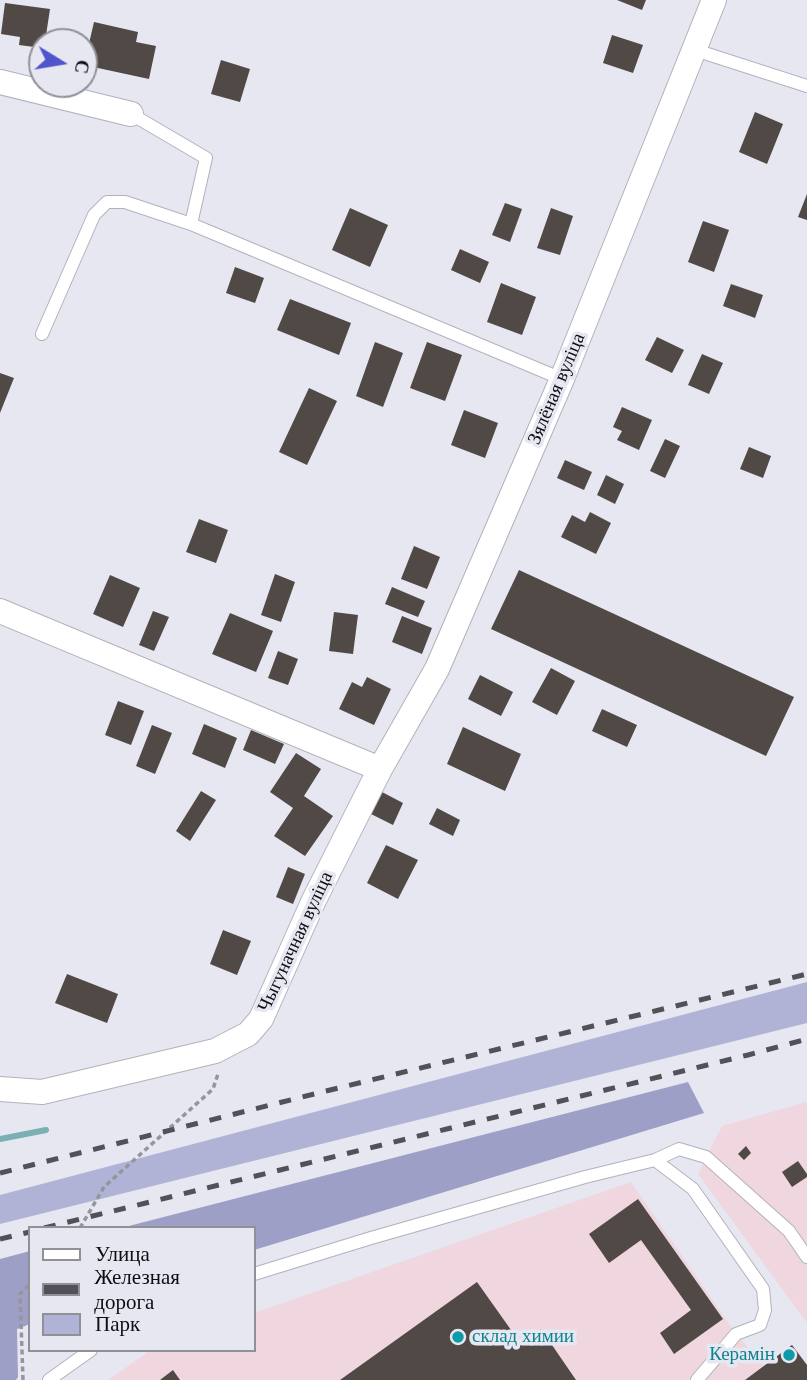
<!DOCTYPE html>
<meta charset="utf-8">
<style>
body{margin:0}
#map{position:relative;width:807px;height:1380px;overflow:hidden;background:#e6e7f1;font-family:Georgia,serif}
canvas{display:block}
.legend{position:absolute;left:28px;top:1226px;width:228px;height:126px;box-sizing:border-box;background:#e6e7f1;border:2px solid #909097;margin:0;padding:9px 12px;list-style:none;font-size:21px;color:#0e0e11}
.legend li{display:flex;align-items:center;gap:14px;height:35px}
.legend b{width:35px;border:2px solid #909097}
.north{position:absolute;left:28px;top:28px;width:70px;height:70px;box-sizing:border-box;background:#e6e7f1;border:2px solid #909097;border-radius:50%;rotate:101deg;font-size:19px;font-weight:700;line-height:28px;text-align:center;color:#0e0e11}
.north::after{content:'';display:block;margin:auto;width:24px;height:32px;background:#5055cc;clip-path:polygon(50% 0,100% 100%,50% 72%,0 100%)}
</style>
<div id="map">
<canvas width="807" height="1380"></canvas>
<ul class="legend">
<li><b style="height:9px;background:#fff"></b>Улица</li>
<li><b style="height:9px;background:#515157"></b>Железная дорога</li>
<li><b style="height:19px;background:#b1b3d6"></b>Парк</li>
</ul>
<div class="north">С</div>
</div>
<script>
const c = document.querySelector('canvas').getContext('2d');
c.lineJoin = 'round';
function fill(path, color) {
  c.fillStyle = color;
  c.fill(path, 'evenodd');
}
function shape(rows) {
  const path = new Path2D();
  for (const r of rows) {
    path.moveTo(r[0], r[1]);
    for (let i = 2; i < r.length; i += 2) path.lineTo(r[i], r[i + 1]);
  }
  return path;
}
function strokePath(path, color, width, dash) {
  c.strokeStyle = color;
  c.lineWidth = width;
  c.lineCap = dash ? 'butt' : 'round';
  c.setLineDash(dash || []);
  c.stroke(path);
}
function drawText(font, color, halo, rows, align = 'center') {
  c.font = font + ' Georgia,serif';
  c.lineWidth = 7;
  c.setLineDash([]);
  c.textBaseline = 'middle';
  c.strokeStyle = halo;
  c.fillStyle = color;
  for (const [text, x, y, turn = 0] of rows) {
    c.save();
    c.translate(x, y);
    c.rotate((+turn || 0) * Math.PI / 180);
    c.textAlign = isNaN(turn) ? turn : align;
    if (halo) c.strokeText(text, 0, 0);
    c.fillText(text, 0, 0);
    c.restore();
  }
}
fill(shape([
 [807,1102,807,1323,698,1174,722,1126],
 [631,1182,736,1334,764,1366,792,1345,807,1365,807,1380,108,1380,151,1350,254,1350,254,1313]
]), '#efd6df');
fill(shape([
 [807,982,807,1023,0,1224,0,1195]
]), '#b1b3d6');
fill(shape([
 [688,1082,704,1113,254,1250,254,1228,121,1228],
 [30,1251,30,1324,17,1329,18,1377,16,1380,0,1380,0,1259]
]), '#9d9fc6');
strokePath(shape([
 [0,1139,46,1130]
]), '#7aafb3', 6);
fill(shape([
 [617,0,646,0,642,10],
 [5,3,50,9,45,42,42,42,42,48,19,45,20,37,1,34],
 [94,22,138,32,136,42,156,46,149,79,84,65],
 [612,35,643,45,633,73,603,63],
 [221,60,250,69,240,102,211,94],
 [755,112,783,124,767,164,739,152],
 [807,194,807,220,798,217],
 [505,203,522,209,510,242,492,235],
 [350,208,388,225,370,267,332,250],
 [551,208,573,216,560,255,537,248],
 [703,221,729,230,714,272,688,262],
 [460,249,489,262,480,283,451,270],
 [235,267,264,278,255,303,226,293],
 [501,283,536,297,522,335,487,322],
 [731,284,763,295,755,318,723,306],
 [290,299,351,323,339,355,277,330],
 [657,337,684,350,672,373,645,360],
 [375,342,403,353,383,407,356,396],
 [427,342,462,355,445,401,410,388],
 [702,354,723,363,709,394,688,385],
 [0,373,14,378,0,413],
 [309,388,337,401,307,465,279,452],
 [622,407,652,420,639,450,617,440,622,431,613,427],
 [464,410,498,423,485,458,451,445],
 [665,439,680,446,665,478,650,471],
 [749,447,771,456,763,478,740,469],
 [565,460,592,472,584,490,557,478],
 [606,475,624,484,615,504,597,495],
 [590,512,611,523,596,554,561,537,572,515,585,522],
 [199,519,228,530,216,563,186,552],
 [414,546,440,557,427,589,401,579],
 [519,570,794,697,766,756,491,629],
 [275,574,295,582,281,622,261,615],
 [110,575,140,588,123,627,93,614],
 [392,587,425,601,418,617,385,604],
 [153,611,169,617,154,651,139,645],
 [334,612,358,615,353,654,329,651],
 [230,613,273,631,256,672,212,654],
 [402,616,432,628,422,654,392,642],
 [278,651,298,659,288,685,268,678],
 [551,668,575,681,557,715,532,702],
 [480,675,513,692,501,716,468,699],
 [367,677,391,689,374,725,339,709,352,682,362,687],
 [118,701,144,711,131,745,105,735],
 [602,709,637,725,627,747,592,731],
 [204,724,237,738,225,768,192,754],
 [152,725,172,733,155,774,136,766],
 [463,727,521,754,505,791,447,764],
 [251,730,284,744,275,764,243,750],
 [296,753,321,769,304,796,333,816,305,856,274,836,293,808,270,792],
 [201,791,216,800,190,841,176,831],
 [382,792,403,803,393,825,371,814],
 [437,808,460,820,453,836,429,824],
 [386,845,418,860,398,899,367,883],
 [288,867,305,874,293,904,276,897],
 [223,930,251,941,237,975,210,964],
 [67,974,118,994,107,1023,55,1003],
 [746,1146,751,1153,744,1160,738,1154],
 [798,1161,807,1174,807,1177,792,1187,782,1172],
 [638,1199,723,1319,674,1354,660,1333,691,1310,641,1240,609,1263,589,1234],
 [477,1282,521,1344,541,1329,576,1380,340,1380],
 [792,1345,807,1365,807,1380,745,1380],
 [173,1370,180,1380,160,1380]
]), '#514945');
const service = shape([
 [695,50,807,86],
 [131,114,206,158,191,224],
 [42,334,94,215,107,202,125,202,191,224,562,379],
 [655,1160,693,1189,763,1289,765,1310,760,1325,736,1334,697,1380],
 [254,1274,371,1238,585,1177,655,1160,679,1149,706,1157,789,1231,807,1257],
 [49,1380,91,1350]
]);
const minor = shape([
 [0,82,131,114],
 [0,611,380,769],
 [0,1089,42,1092,215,1051,248,1034,261,1019,314,900,380,769,437,669,562,379,714,0]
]);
strokePath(service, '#b2b2bc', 14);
strokePath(minor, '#b2b2bc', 26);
strokePath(shape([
 [80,1228,104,1187,213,1089,218,1074],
 [23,1380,20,1294,30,1284]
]), '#95969d', 3.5, [5, 3.5]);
strokePath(service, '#fff', 12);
strokePath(minor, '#fff', 24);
strokePath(shape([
 [0,1173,326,1091,807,974],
 [44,1228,748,1055,807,1039],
 [0,1239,30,1232]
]), '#515157', 5, [12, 12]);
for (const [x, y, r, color] of [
 [458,1337,7,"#0f9aa8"],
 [789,1355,7,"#0f9aa8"]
]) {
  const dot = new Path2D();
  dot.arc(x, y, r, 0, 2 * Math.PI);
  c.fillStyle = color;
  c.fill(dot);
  strokePath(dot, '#e6e7f1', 2.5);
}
drawText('19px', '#0e0e11', '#e6e7f1', [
 ["Зялёная вуліца",557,389,-67],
 ["Чыгуначная вуліца",296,942,-65]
]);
drawText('19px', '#0d838f', '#e6e7f1', [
 ["склад химии",472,1337],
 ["Керамін",775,1355,"right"]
], 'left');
</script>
